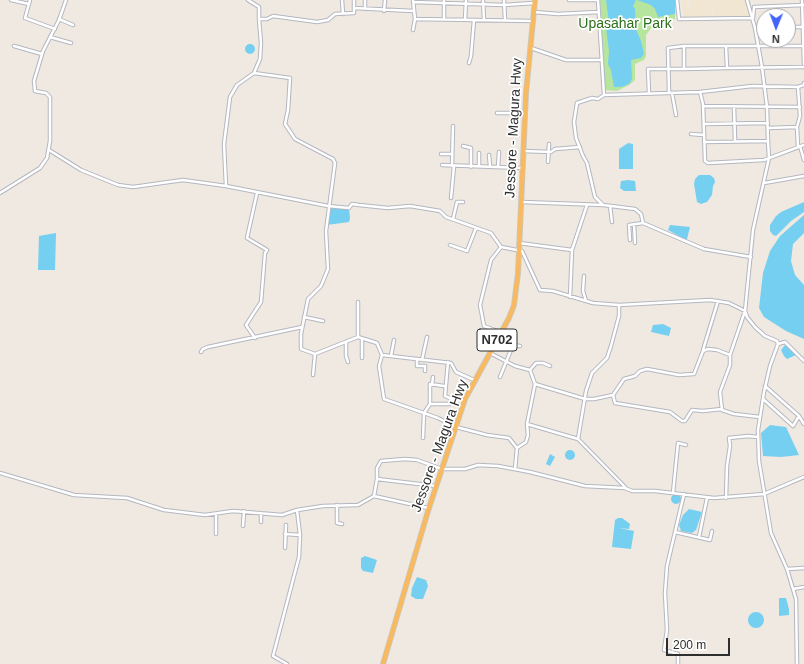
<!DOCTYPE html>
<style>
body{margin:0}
#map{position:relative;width:804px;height:664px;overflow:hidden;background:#efe9e1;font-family:Arial,sans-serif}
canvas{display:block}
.north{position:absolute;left:756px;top:8px;width:40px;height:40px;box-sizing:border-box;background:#fff;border:1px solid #ababab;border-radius:50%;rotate:181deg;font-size:11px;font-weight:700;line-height:16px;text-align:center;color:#2e2e2e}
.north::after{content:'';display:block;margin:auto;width:14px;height:18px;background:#4264fb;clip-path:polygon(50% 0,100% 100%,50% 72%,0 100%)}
.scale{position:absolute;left:666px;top:638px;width:64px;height:18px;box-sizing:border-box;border:2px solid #2e2e2e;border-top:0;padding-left:5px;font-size:12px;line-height:14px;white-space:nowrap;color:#2e2e2e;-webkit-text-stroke:3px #fff;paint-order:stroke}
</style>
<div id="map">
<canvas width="804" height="664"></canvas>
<div class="north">N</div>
<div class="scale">200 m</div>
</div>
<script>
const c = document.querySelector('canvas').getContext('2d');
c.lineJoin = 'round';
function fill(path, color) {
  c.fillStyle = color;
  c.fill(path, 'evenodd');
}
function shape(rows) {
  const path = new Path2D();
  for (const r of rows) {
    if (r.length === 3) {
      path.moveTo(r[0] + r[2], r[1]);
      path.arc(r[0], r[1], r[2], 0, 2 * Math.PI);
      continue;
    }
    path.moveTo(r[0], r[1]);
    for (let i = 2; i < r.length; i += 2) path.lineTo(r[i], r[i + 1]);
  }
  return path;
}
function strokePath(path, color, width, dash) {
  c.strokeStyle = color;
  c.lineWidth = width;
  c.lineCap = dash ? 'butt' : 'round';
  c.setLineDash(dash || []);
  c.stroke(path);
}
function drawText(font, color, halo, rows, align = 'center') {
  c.font = font + ' Arial,sans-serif';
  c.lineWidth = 3.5;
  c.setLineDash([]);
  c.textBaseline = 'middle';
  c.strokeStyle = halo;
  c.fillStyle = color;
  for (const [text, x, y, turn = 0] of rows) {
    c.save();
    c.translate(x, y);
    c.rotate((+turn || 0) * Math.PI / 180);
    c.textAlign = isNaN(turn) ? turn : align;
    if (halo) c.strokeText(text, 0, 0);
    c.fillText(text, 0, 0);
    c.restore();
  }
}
fill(shape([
 [682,0,687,0,688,8,690,7,690,0,711,0,713,16,684,19],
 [712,0,748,0,753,14,752,16,714,17]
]), '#f0e6d1');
fill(shape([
 [600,0,675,0,676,3,675,19,652,27,646,35,646,56,644,60,635,64,635,80,629,85,617,91,605,90]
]), '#b6e59e');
fill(shape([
 [606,0,636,0,633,6,635,9,636,29,641,41,644,54,641,58,631,60,632,79,629,84,621,87,614,87,611,70,608,64,609,51,606,28,609,26,609,23],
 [637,0,675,0,675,14,658,17,655,9,651,5],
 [250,49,5],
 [628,143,633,144,633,169,619,169,619,149],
 [699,175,710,175,714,178,715,182,713,186,712,195,707,202,701,204,697,202,694,184,695,179],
 [628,180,635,181,636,191,624,191,620,188,621,181],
 [804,202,804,212,791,221,776,236,773,235,770,231,770,225,776,216,781,212],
 [329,207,349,209,350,218,349,222,327,225],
 [804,215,804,233,793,244,791,261,795,275,804,285,804,339,786,331,764,317,759,308,763,273,770,251,780,236],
 [670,225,690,227,687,239,686,240,668,230],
 [56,233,55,270,38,270,39,236],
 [663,324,671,328,669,336,651,332,653,325],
 [785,345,788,347,796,355,787,359,784,356,781,350],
 [770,425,786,427,799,455,781,457,763,456,761,433],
 [570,455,5],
 [550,454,555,457,550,466,546,464],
 [676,499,5],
 [689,509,702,512,696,530,692,533,681,531,679,525,683,515],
 [618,518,622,518,630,524,629,529,619,528,634,531,631,549,612,547,615,520],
 [365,556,377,560,373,573,363,571,361,568,361,558],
 [417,577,426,580,428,586,423,599,416,599,411,596,412,588],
 [779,598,786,598,789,609,789,615,779,616],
 [756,620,8]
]), '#75cff0');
const minor = shape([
 [11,0,29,4],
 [30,0,25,18,55,29],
 [248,0,259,7,259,19],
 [342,0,343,14],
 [354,0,354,13,335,14,328,20,317,22,273,16,267,19,259,19,261,43,260,59,254,73,290,78,288,110,285,124,295,139,333,159,335,163,326,231,328,269,321,286,308,299,301,334,301,349,315,354,358,337,377,343,382,355,451,363,456,372,474,380],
 [483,0,484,20],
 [504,0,505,20],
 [569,0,596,0],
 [598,0,604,95],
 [677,0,679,19,753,18,754,7,804,5],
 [747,0,755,28,762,67,767,107,768,141],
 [802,0,804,64],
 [413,2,504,5,534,3],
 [354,8,413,11],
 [365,9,365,0],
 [384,11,385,0],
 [534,12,558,14,599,12],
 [59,19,73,25],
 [415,19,532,21],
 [444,19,444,0],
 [465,20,466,0],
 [788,27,803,27],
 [755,28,764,28],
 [413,30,415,19,413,0],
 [50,37,71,43],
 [14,46,42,54],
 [726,46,727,68,804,67],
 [531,48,566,60,602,60],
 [469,63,471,56,474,20],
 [727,68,684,69,684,46,803,46],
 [669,92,668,48,684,46],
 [700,92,752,86,798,87],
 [649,93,648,69,684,69],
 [672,93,676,115],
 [704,106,800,107],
 [734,106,735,141],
 [497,113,525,113],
 [704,124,768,123],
 [768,128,797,127],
 [691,134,704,135],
 [704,142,768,141,769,158,753,230,745,311,747,317,755,327,765,336,777,341,778,344,770,366,764,392,758,430,759,461,771,533,787,569,796,599,797,664],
 [463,146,471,148,471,167],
 [800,146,804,160],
 [798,147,797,127,800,116,798,87,804,85,804,83],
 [49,150,81,170,118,185,133,187,183,180,226,186,224,144,230,97,237,85,254,73],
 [523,151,551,152,555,149,580,147],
 [479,153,479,166],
 [441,154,452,154],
 [489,155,490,166],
 [548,162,549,144],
 [442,165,522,168],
 [452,166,453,126],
 [498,167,499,152],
 [764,183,804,176],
 [226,186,328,206,349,208,352,204,359,205,388,208,410,206,440,211,446,217,491,233,501,247,522,251,540,290,553,291,593,303,619,305,710,300,729,303,745,311,730,355],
 [0,193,40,168,47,158,50,141,50,97,46,93,35,91,34,81,43,51,59,20,66,0],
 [451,198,454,166],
 [522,202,603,205],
 [610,206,612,222],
 [453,219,457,202,463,202],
 [634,224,635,243],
 [630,240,629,225,643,223],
 [519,243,572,250],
 [450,245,467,251,476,228],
 [501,247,491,260,480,305,484,326,502,333],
 [751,257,704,249,643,223,641,214,635,209,603,205,595,197,587,163,583,156,576,138,574,122,577,103,592,98,598,99,604,95,700,92,703,104,705,161,708,163,764,160,804,145],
 [584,276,583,291,586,301],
 [570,297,572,250,587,205],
 [304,317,323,321],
 [358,337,358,302],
 [255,338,246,325,261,302,265,253,267,250,247,238,257,193],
 [346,342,346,356,348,362],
 [778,344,785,342,804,361],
 [703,350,718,301],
 [201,352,203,349,208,347,302,327],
 [490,353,515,366,530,370,535,384,585,399,594,399,613,395,624,379,635,376,640,371,647,369,679,375,694,374,703,351,708,349,717,350,730,355,730,365,720,392,722,410,734,414,760,417],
 [382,355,379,366,384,399,438,418,456,427,487,435,509,438,517,448,515,469],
 [391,356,394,340],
 [362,358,362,339],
 [417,359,417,366,425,366,425,371],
 [422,360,427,337],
 [530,370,536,363,543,363,550,366],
 [313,375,315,354],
 [500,377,513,345,520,346],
 [432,385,433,377],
 [765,386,799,416,804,424],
 [613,395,615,403,670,412,682,421,685,421,692,410,703,411,722,409],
 [763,399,793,426,799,416],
 [430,404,449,404,452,399,445,396,448,362],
 [527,424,535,384],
 [423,438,424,413,430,404,430,384,444,386],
 [578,439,586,391,592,373,607,358,611,346,619,316,619,305],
 [517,448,526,442,528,435,527,424,578,439,625,487],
 [0,473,74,495,127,498,164,510,205,515,233,511,282,515,297,510,323,506,358,505,374,496,377,479,436,486],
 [377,479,377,468,381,461,405,459,417,460,442,469,465,469,478,465,498,466,530,472,585,486,625,488,632,491,655,491,714,498,764,494,804,477],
 [673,493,678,443,686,445],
 [374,496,428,508],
 [726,498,727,466,730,446,729,438,748,436,758,437],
 [337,505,337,523,342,524],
 [261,522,261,513],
 [243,526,244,511],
 [675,532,710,540,712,531],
 [216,534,216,515],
 [285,534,300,535],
 [699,537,707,498],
 [285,548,286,525],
 [787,569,804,568],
 [793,589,804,587],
 [287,664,273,656,299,557,300,535,297,510],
 [678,664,678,654,664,650,667,630,665,593,667,566,684,494]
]);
const trunk = shape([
 [383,664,428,511,465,399,509,318,514,305,518,273,526,93,535,0]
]);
strokePath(minor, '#b4b7c1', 4.5);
strokePath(trunk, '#c9c9c9', 6);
strokePath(minor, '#fff', 2.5);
strokePath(trunk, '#f8ba60', 4.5);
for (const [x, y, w] of [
 [497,340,40]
]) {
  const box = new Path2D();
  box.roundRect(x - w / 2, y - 11, w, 22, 3);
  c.fillStyle = '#fff';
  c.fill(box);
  strokePath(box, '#2e2e2e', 1);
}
drawText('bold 13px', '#2e2e2e', null, [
 ["N702",497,340]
]);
drawText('14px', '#2c6e1b', '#fff', [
 ["Upasahar Park",625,24]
]);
drawText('14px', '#2e2e2e', '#fff', [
 ["Jessore - Magura Hwy",514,128,-87],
 ["Jessore - Magura Hwy",440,446,-70]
]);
</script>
